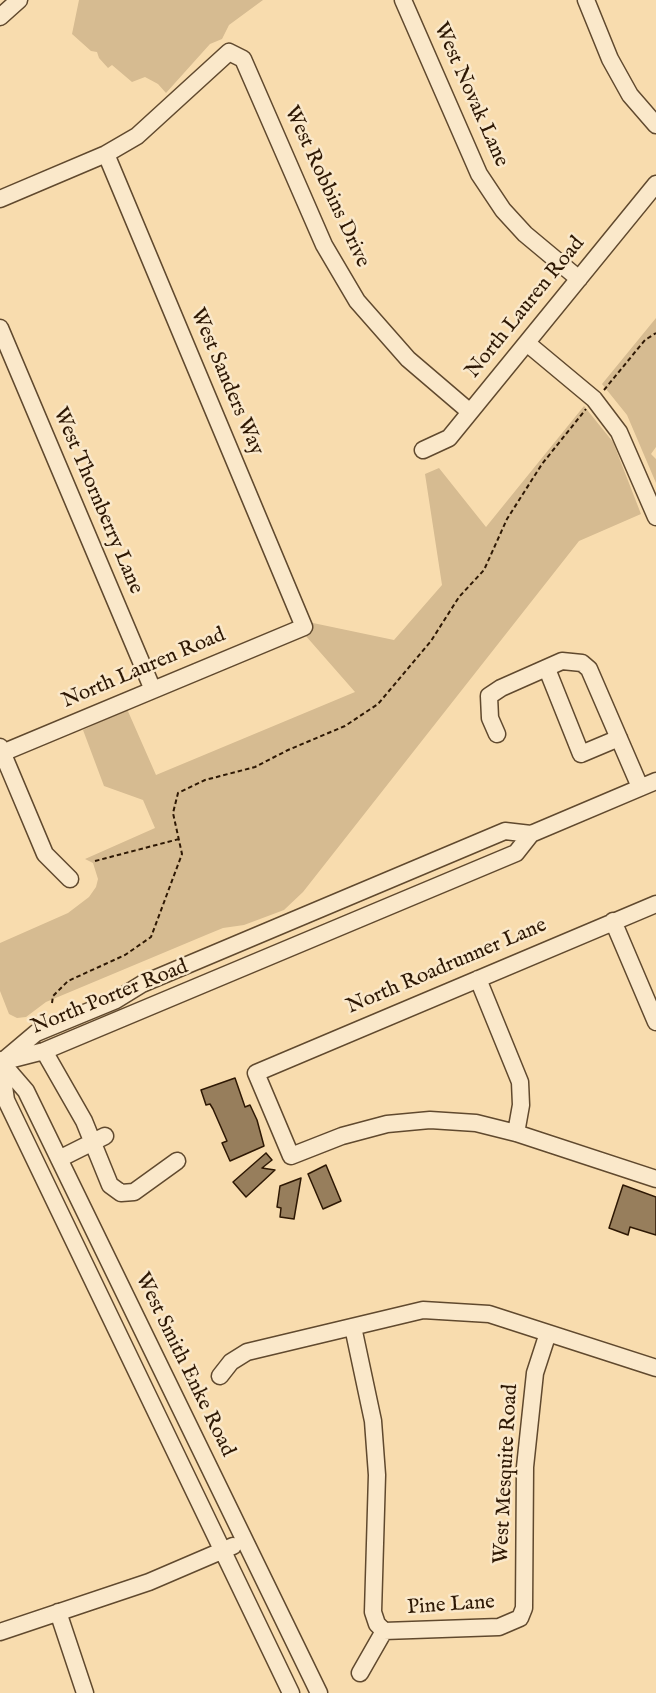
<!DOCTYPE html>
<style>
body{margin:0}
canvas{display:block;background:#f8dcae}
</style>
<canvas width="656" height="1693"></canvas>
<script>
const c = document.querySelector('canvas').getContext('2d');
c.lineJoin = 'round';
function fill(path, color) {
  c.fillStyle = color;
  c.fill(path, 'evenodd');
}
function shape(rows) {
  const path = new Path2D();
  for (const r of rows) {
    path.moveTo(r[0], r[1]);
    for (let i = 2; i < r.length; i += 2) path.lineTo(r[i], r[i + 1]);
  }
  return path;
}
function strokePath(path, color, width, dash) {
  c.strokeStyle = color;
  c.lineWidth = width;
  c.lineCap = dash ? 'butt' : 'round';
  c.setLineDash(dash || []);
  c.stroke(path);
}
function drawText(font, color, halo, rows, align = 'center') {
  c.font = font + ' "IM FELL English",serif';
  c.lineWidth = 5;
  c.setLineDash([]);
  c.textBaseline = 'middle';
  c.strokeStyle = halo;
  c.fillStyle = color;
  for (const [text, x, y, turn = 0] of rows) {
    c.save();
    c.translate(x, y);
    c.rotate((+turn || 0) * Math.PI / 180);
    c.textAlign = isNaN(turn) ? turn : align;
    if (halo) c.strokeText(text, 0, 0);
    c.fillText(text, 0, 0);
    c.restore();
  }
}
fill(shape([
 [79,0,263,0,229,25,222,39,210,44,166,93,158,84,145,77,132,82,112,65,108,68,99,58,97,52,91,51,72,34],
 [656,318,656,447,651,454,656,459,656,483,627,415,602,384],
 [584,406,613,442,641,514,579,541,303,892,284,910,244,925,223,928,206,935,46,1002,26,1017,17,1018,9,1014,0,991,0,943,68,913,89,897,96,887,98,879,93,863,85,859,155,828,143,800,104,786,83,730,127,709,156,775,355,692,305,635,313,623,394,640,442,585,425,474,439,468,486,527]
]), '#d6bb91');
const building = shape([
 [235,1078,245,1107,250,1105,257,1120,264,1146,230,1161,222,1143,227,1141,213,1109,210,1104,206,1105,201,1090,235,1078],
 [266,1153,272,1160,262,1168,275,1170,246,1197,233,1182,266,1153],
 [326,1165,341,1201,323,1209,308,1174,326,1165],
 [301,1178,294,1219,280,1217,281,1208,277,1207,280,1186,301,1178],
 [623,1185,656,1197,656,1235,630,1227,628,1235,609,1228,623,1185]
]);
fill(building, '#977e5c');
strokePath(building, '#2e1804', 1.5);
const minor = shape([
 [403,0,479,174,503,210,525,234,579,279],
 [586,0,610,59,630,95,656,125],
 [0,17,19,0],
 [0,199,106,154,137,136,229,52,243,59,324,245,357,301,408,359,470,412],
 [0,328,153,690],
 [528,344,594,399,619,432,656,517],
 [423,450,449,438,656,184],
 [547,669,581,754,619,738],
 [497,734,490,718,489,696,501,688,562,661,582,663,589,669,640,787],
 [0,747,45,854,70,879],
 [2,753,304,627,106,154],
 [656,904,256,1073,291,1156,342,1136,387,1124,430,1120,476,1123,516,1133,656,1179],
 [613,921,656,1022],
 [478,979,520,1082,521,1105,516,1133],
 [44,1051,84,1121,110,1185,121,1193,134,1192,177,1161],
 [0,1060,6,1100,291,1693],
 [4,1060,36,1033,116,1000,142,984,505,831,531,834],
 [1,1062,44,1051,516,853,531,834,656,781],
 [1,1062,26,1091,319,1693],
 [59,1159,105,1136],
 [353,1327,373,1421,377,1475,373,1612,377,1624,384,1631],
 [220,1376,231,1362,247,1352,423,1310,489,1314,656,1368],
 [58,1612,85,1693],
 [384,1631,499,1627,520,1618,524,1608,525,1467,535,1373,548,1333],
 [0,1632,149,1582,233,1546],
 [360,1673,384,1631]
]);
strokePath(minor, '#60492e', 19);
strokePath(shape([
 [604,390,645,340,656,333],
 [95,861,179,839],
 [52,1003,53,996,68,981,125,955,151,937,182,854,173,813,178,793,205,780,255,767,288,750,345,726,378,704,431,641,459,597,484,570,507,519,542,464,586,409]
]), '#2e1804', 2, [4.5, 3]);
strokePath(minor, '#fae8ca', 16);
drawText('21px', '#2e1804', '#fae8ca', [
 ["West Novak Lane",470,95,66],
 ["West Robbins Drive",326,187,65],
 ["North Lauren Road",526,308,-51],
 ["West Sanders Way",226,382,67],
 ["West Thornberry Lane",97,501,67],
 ["North Lauren Road",144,669,-23],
 ["North Roadrunner Lane",447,967,-23],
 ["North Porter Road",110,998,-22],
 ["West Smith Enke Road",184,1365,64],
 ["West Mesquite Road",507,1474,-87],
 ["Pine Lane",451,1606,-4]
]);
</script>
